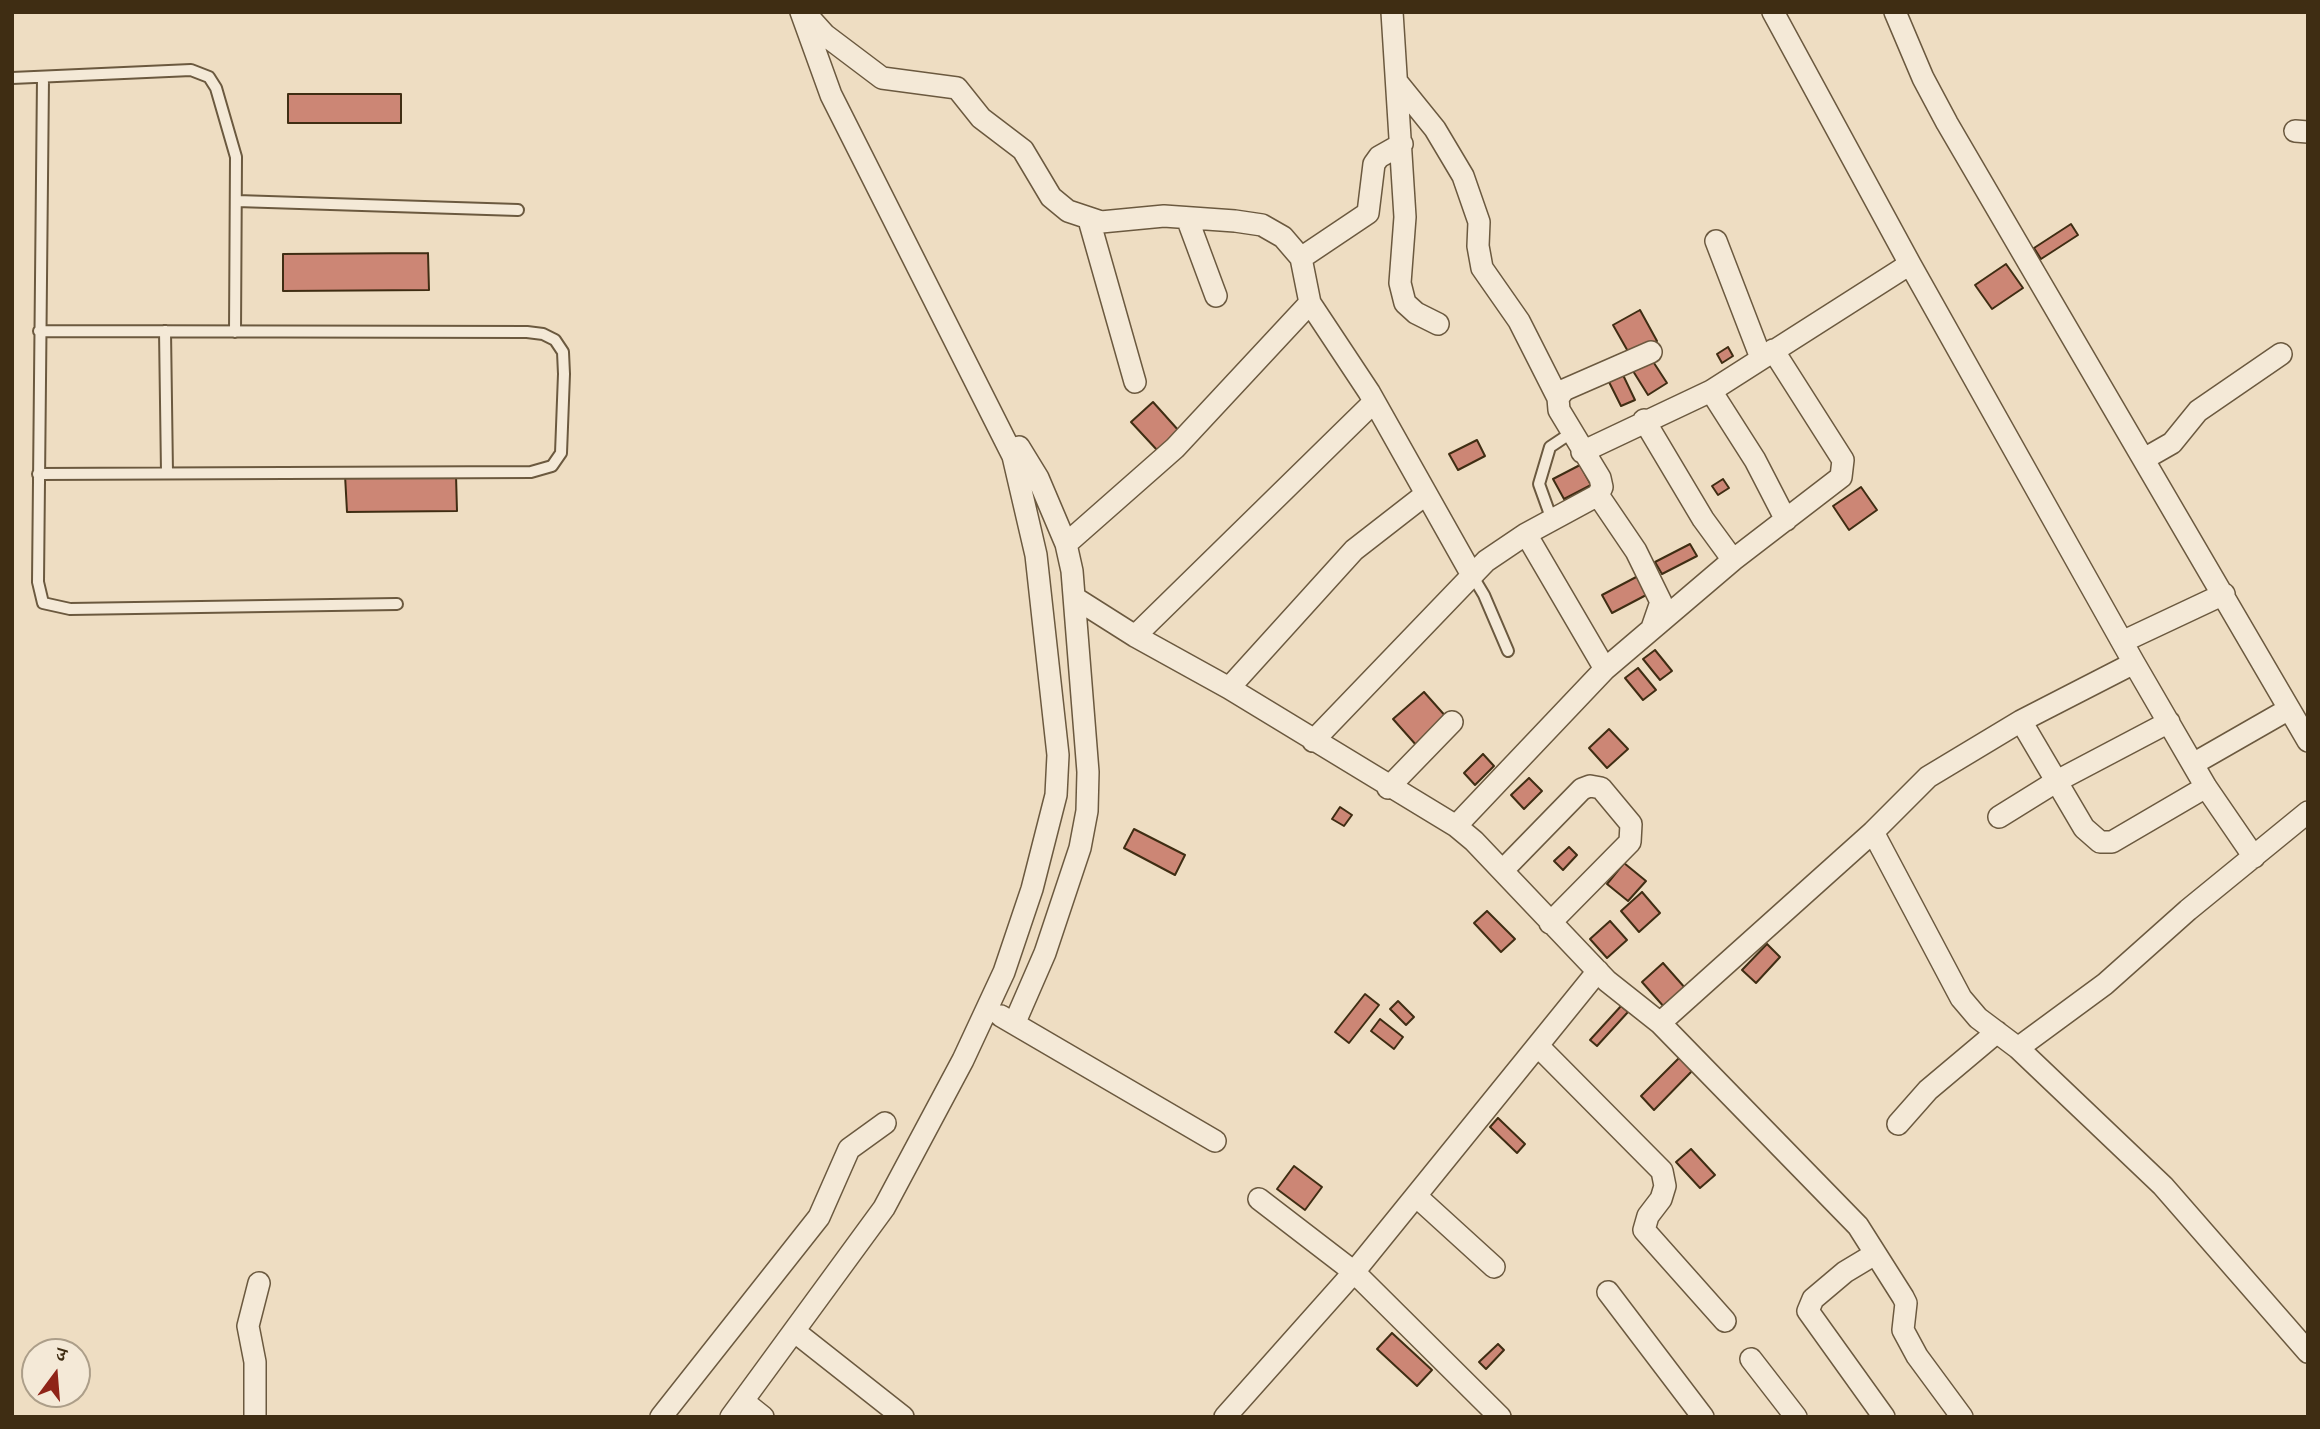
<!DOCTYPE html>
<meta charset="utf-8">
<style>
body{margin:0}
#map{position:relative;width:2320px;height:1429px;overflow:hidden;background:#eeddc2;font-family:"EB Garamond","Noto Serif Devanagari",serif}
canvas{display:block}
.frame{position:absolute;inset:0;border:14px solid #3f2d13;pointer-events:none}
.north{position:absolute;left:21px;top:1338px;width:70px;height:70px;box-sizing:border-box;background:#f4e9d7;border:2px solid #ac9e89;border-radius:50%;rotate:16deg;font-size:19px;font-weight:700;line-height:28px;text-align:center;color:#3f2d13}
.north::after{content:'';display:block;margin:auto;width:24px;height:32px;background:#8f2418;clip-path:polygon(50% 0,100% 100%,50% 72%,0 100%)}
</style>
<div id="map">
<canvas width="2320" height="1429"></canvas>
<div class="frame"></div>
<div class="north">उ</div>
</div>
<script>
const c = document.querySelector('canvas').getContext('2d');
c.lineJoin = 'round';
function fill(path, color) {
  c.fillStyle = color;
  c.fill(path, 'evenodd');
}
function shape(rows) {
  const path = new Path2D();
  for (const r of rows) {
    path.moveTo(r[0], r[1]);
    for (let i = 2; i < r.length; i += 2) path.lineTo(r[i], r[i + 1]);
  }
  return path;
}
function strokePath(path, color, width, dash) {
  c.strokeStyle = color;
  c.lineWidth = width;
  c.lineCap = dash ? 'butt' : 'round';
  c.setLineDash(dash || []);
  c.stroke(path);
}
const building = shape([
 [288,94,401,94,401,123,288,123,288,94],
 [2071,224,2078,235,2041,259,2034,248,2071,224],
 [428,253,429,290,283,291,283,254,428,253],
 [2006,264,2023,288,1992,309,1975,285,2006,264],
 [1640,310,1657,341,1630,355,1613,325,1640,310],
 [1728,347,1733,356,1722,363,1717,354,1728,347],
 [1652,360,1667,383,1648,395,1633,371,1652,360],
 [1623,375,1635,400,1621,406,1609,382,1623,375],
 [1153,402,1179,431,1157,450,1131,422,1153,402],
 [1477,440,1485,456,1458,470,1449,454,1477,440],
 [1580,465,1591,485,1564,499,1553,479,1580,465],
 [345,475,456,475,457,511,347,512,345,475],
 [1723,479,1729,488,1718,495,1712,486,1723,479],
 [1861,487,1877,510,1849,530,1833,506,1861,487],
 [1690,544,1697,556,1662,574,1655,562,1690,544],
 [1640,575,1650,593,1612,613,1602,595,1640,575],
 [1655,650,1672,671,1660,680,1643,659,1655,650],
 [1638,668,1656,690,1643,700,1625,678,1638,668],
 [1424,692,1448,719,1417,746,1393,719,1424,692],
 [1609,729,1628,749,1607,768,1589,748,1609,729],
 [1483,754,1494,766,1475,785,1464,773,1483,754],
 [1529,778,1542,791,1524,809,1511,795,1529,778],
 [1340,807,1352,815,1344,826,1332,819,1340,807],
 [1134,829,1185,855,1175,875,1124,848,1134,829],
 [1569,847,1577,855,1563,870,1554,861,1569,847],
 [1624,863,1646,881,1628,901,1607,884,1624,863],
 [1642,892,1660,913,1639,932,1621,911,1642,892],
 [1487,911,1515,939,1501,952,1474,923,1487,911],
 [1610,921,1627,940,1607,958,1590,939,1610,921],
 [1767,944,1780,957,1756,983,1742,970,1767,944],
 [1663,963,1686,989,1665,1008,1642,982,1663,963],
 [1365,994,1379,1005,1349,1043,1335,1032,1365,994],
 [1398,1001,1414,1017,1406,1025,1390,1009,1398,1001],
 [1621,1006,1628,1012,1597,1046,1590,1040,1621,1006],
 [1380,1019,1403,1037,1394,1049,1371,1031,1380,1019],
 [1680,1057,1693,1070,1654,1110,1641,1096,1680,1057],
 [1498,1118,1525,1144,1517,1153,1490,1127,1498,1118],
 [1691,1149,1715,1175,1700,1188,1676,1162,1691,1149],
 [1294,1166,1322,1187,1305,1210,1277,1189,1294,1166],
 [1392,1333,1432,1370,1417,1386,1377,1349,1392,1333],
 [1498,1344,1504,1350,1486,1369,1479,1362,1498,1344]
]);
fill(building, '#cc8675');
strokePath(building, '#3f2d13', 2);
const lane = shape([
 [12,78,191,70,209,77,216,88,236,157,235,332],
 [43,78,38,582,43,603,70,609,397,604],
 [237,201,518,210],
 [165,331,167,473],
 [38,474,531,472,552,466,561,453,564,374,563,352,555,340,543,334,527,332,39,331],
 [1552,520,1539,484,1550,447,1571,433],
 [1472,575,1484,595,1508,651]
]);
const street = shape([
 [1392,12,1405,217,1400,283,1405,303,1416,313,1438,324],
 [1773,12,1910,264,2134,663,2206,787,2254,857],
 [1895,12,1923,78,1947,123,2308,741],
 [806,14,825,35,882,78,957,88,981,118,1023,150,1051,197,1068,211,1101,222,1164,216,1235,221,1262,225,1283,237,1301,258,1310,303,1369,392,1472,575],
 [1397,82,1435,129,1463,176,1479,222,1478,246,1482,268,1519,321,1558,398],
 [2295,131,2308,132],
 [1187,218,1216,296],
 [1089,220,1135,382],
 [1716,241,1761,358],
 [1301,258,1368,213,1374,164,1379,157,1402,144],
 [1711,391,1755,460,1786,520],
 [1644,420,1703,519,1733,560],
 [1582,452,1711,391,1910,264],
 [2144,459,2172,443,2198,411,2281,354],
 [1598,495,1636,551,1661,602,1652,628],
 [1526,534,1605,669],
 [1066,544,1175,448,1310,303],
 [1075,598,1135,636,1229,688,1456,826,1474,841,1607,981,1660,1023,1858,1226,1903,1297,1906,1303,1903,1330,1917,1356,1962,1417],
 [1135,636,1374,402],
 [2124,641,2224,594],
 [1229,688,1354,550,1426,494],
 [2021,721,2084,828,2100,842,2112,842,2206,787],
 [1313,741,1486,561,1526,534,1598,495,1602,487,1600,478,1559,410,1558,398,1564,390,1651,352],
 [2193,764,2289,709],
 [1388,788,1452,722],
 [1999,817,2057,781,2169,722],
 [1456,826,1605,669,1733,560,1841,477,1843,460,1773,350],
 [1873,832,1961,998,1978,1018,2018,1048,2163,1186,2308,1352],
 [1503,870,1582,789,1590,786,1601,788,1631,824,1630,842,1550,923],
 [1001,1016,1215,1141],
 [1015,1022,1045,953,1080,848,1087,811,1088,772,1072,571,1066,544,1038,478,1019,447],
 [1660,1023,1873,832,1928,777,2021,721,2134,663],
 [1538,1046,1662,1171,1665,1186,1661,1199,1648,1216,1644,1230,1725,1321],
 [2018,1048,2105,984,2188,910,2308,812],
 [1898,1124,1928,1090,1997,1032],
 [1416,1196,1494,1267],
 [1259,1199,1354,1272,1500,1417],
 [1875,1254,1845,1272,1813,1299,1808,1311,1884,1417],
 [1608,1292,1703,1417],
 [794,1331,903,1417],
 [1751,1359,1796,1417],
 [743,1401,763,1417],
 [255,1417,255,1362,248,1326,259,1283],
 [661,1417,819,1217,849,1149,885,1123],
 [731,1417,884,1208,963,1060,1004,972,1032,889,1056,795,1058,755,1036,555,1013,456,831,95,801,12],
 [1225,1417,1354,1272,1598,971]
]);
strokePath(lane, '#6b593f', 14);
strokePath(street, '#6b593f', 24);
strokePath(lane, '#f4e9d7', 10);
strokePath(street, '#f4e9d7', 21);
</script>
